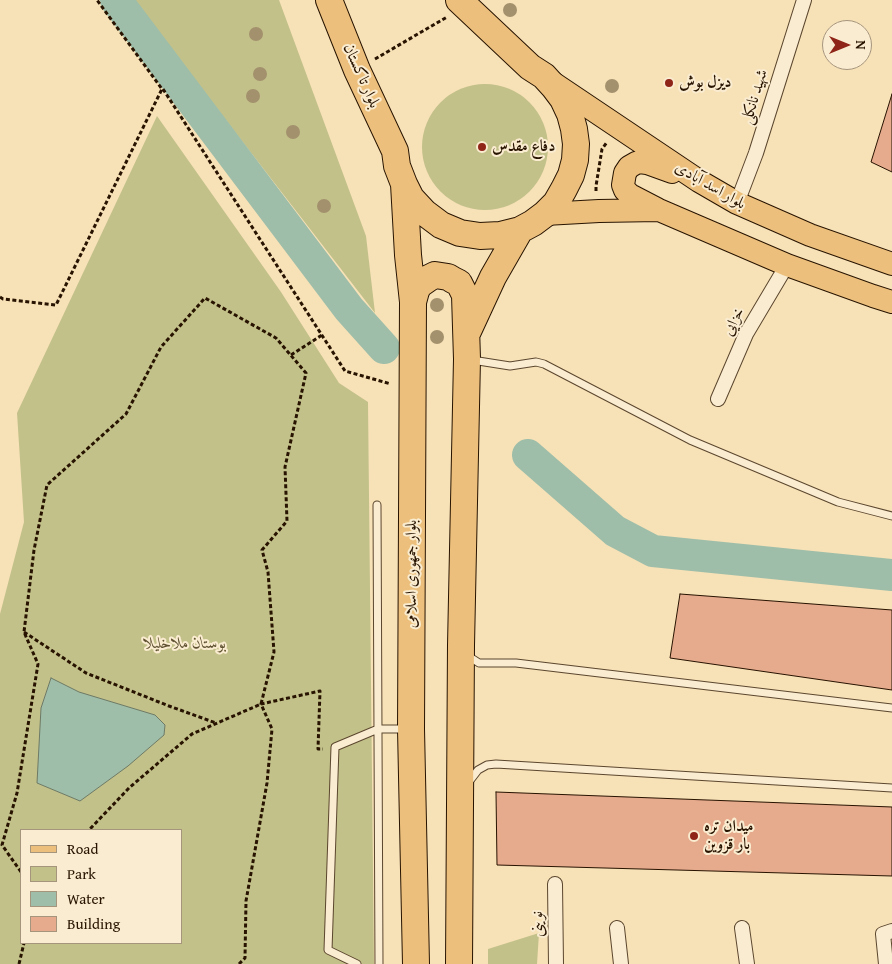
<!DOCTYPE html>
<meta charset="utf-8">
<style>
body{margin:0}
#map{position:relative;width:892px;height:964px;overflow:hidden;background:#f7e1b7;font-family:"Gentium Book Plus",serif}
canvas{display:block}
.legend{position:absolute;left:20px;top:829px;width:162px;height:115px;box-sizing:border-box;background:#faecd0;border:1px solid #a6957d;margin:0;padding:6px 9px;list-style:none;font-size:15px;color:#271300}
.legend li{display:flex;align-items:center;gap:10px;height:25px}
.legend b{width:25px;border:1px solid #a6957d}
.north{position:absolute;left:822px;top:20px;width:50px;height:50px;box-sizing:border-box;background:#faecd0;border:1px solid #a6957d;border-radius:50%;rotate:90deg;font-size:14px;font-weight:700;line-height:20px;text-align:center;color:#271300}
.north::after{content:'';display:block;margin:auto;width:18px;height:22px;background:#8f2418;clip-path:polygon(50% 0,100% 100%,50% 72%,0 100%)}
</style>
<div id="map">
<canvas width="892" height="964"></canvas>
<ul class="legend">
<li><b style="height:6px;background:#ecc07c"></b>Road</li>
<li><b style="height:14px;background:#c3c18a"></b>Park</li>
<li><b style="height:14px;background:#9ebea9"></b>Water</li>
<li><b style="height:14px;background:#e6aa8d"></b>Building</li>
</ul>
<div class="north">N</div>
</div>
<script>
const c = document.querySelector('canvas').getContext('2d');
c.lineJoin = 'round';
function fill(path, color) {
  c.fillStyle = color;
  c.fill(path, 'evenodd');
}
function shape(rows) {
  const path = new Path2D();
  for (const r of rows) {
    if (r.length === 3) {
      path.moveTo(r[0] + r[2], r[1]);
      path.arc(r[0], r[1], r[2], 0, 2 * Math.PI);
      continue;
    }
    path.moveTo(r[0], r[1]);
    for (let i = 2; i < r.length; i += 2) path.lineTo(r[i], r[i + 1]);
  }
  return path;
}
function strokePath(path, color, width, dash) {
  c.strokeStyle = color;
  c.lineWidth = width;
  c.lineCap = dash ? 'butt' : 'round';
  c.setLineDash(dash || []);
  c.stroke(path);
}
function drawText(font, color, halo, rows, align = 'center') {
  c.font = font + ' "Gentium Book Plus",Amiri,serif';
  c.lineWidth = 4;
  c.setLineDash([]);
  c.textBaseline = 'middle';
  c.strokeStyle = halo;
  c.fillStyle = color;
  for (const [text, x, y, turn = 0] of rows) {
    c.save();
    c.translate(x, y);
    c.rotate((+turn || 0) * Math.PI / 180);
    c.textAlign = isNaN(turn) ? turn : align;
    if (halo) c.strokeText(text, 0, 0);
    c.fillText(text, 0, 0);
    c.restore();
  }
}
fill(shape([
 [133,0,279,0,366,236,375,313],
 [485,147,63],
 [157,116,281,292,339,383,368,402,374,964,0,964,0,614,24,522,17,413],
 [21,830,181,830,181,943,21,943],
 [539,933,537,964,488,964,488,949]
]), '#c3c18a');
const water = shape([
 [51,678,79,692,155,715,165,725,164,735,128,766,80,801,37,783,41,708,51,678]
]);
fill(water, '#9ebea9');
strokePath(water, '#6e7a65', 1);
strokePath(shape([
 [116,0,349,309,384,348],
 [528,455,615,531,653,551,892,575]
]), '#9ebea9', 32);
const building = shape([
 [892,94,892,172,871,162,892,94],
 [680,594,892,610,892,690,670,658,680,594],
 [496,792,892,807,892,876,497,865,496,792]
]);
fill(building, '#e6aa8d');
strokePath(building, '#271300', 1);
const lane = shape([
 [472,360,510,366,536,362,544,364,690,440,838,502,892,516],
 [377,505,379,964],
 [468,656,479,663,516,663,892,708],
 [468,783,478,770,487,765,496,764,892,788],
 [357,964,328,950,335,747,378,729,405,729]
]);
const street = shape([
 [737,203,756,153,804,0],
 [718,399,746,334,787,265],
 [555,884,556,964],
 [617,928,621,964],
 [742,928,747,964],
 [886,964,883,934,892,931]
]);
const primary = shape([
 [553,83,699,181,737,203,810,235,892,264],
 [657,209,630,195,625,190,623,185,625,173,629,167,636,163,640,162,647,163,672,172],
 [545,214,599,211,659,210,787,265,873,296,892,302]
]);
const highway = shape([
 [329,0,357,70,395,151,397,166,404,184,411,198,425,213,441,225,460,233,480,236,500,235,520,230,533,223,545,214,556,203,564,189,571,175,575,160,576,144,574,129,570,114,563,99,554,87,544,76,530,67,459,0],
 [404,184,408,255,413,302,411,729,416,964],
 [413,302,416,291,419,285,429,278,435,275,448,277,453,280,459,283,465,295,467,359,461,645,459,964],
 [468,331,493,277,520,230]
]);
strokePath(lane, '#5b462e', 9);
strokePath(street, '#5b462e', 16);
strokePath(primary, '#271300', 24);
strokePath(highway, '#271300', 28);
strokePath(shape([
 [375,59,447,17],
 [163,89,345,371,391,384],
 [596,191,596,186,602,149,607,142],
 [0,297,3,299,56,305,162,89,97,0],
 [291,355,322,335],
 [24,632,86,673,169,706,216,723],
 [21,872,2,845,17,793,38,664,24,632,34,550,47,485,126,414,161,347,205,298,276,338,306,373,285,467,287,521,262,550,268,572,274,652,261,704,192,734,129,788,89,830],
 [19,964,24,943],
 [239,964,245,958,246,901,267,783,272,729,261,704,320,691,318,749,323,749]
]), '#271300', 3, [4, 2.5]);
strokePath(lane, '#faecd0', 7);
strokePath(street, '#faecd0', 14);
strokePath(primary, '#ecc07c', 22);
strokePath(highway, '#ecc07c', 26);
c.fillStyle = '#a3916d';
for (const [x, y] of [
 [510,10],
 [256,34],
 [260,74],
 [612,86],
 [253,96],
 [293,132],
 [324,206],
 [437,305],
 [437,337]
]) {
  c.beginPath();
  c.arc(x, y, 7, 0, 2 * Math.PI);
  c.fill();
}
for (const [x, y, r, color] of [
 [669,83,5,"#8f2418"],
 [482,147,5,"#8f2418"],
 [694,836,5,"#8f2418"]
]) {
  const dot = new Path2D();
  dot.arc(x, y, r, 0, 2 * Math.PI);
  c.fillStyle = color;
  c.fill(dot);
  strokePath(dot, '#faecd0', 2);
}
drawText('16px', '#271300', '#faecd0', [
 ["بلوار تاکستان",361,76,66],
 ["شهید نانکلی",755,97,-73],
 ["بلوار اسد آبادی",710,186,30],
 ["خزایی",734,322,-63],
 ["بلوار جمهوری اسلامی",412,574,-90],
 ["نوینی",538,924,-91]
]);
drawText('bold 16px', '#271300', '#faecd0', [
 ["دیزل بوش",679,83],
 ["دفاع مقدس",492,147],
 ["میدان تره",704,827],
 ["بار قزوین",704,845]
], 'left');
drawText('italic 16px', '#5e5030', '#faecd0', [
 ["بوستان ملاخلیلا",185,644]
]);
</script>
